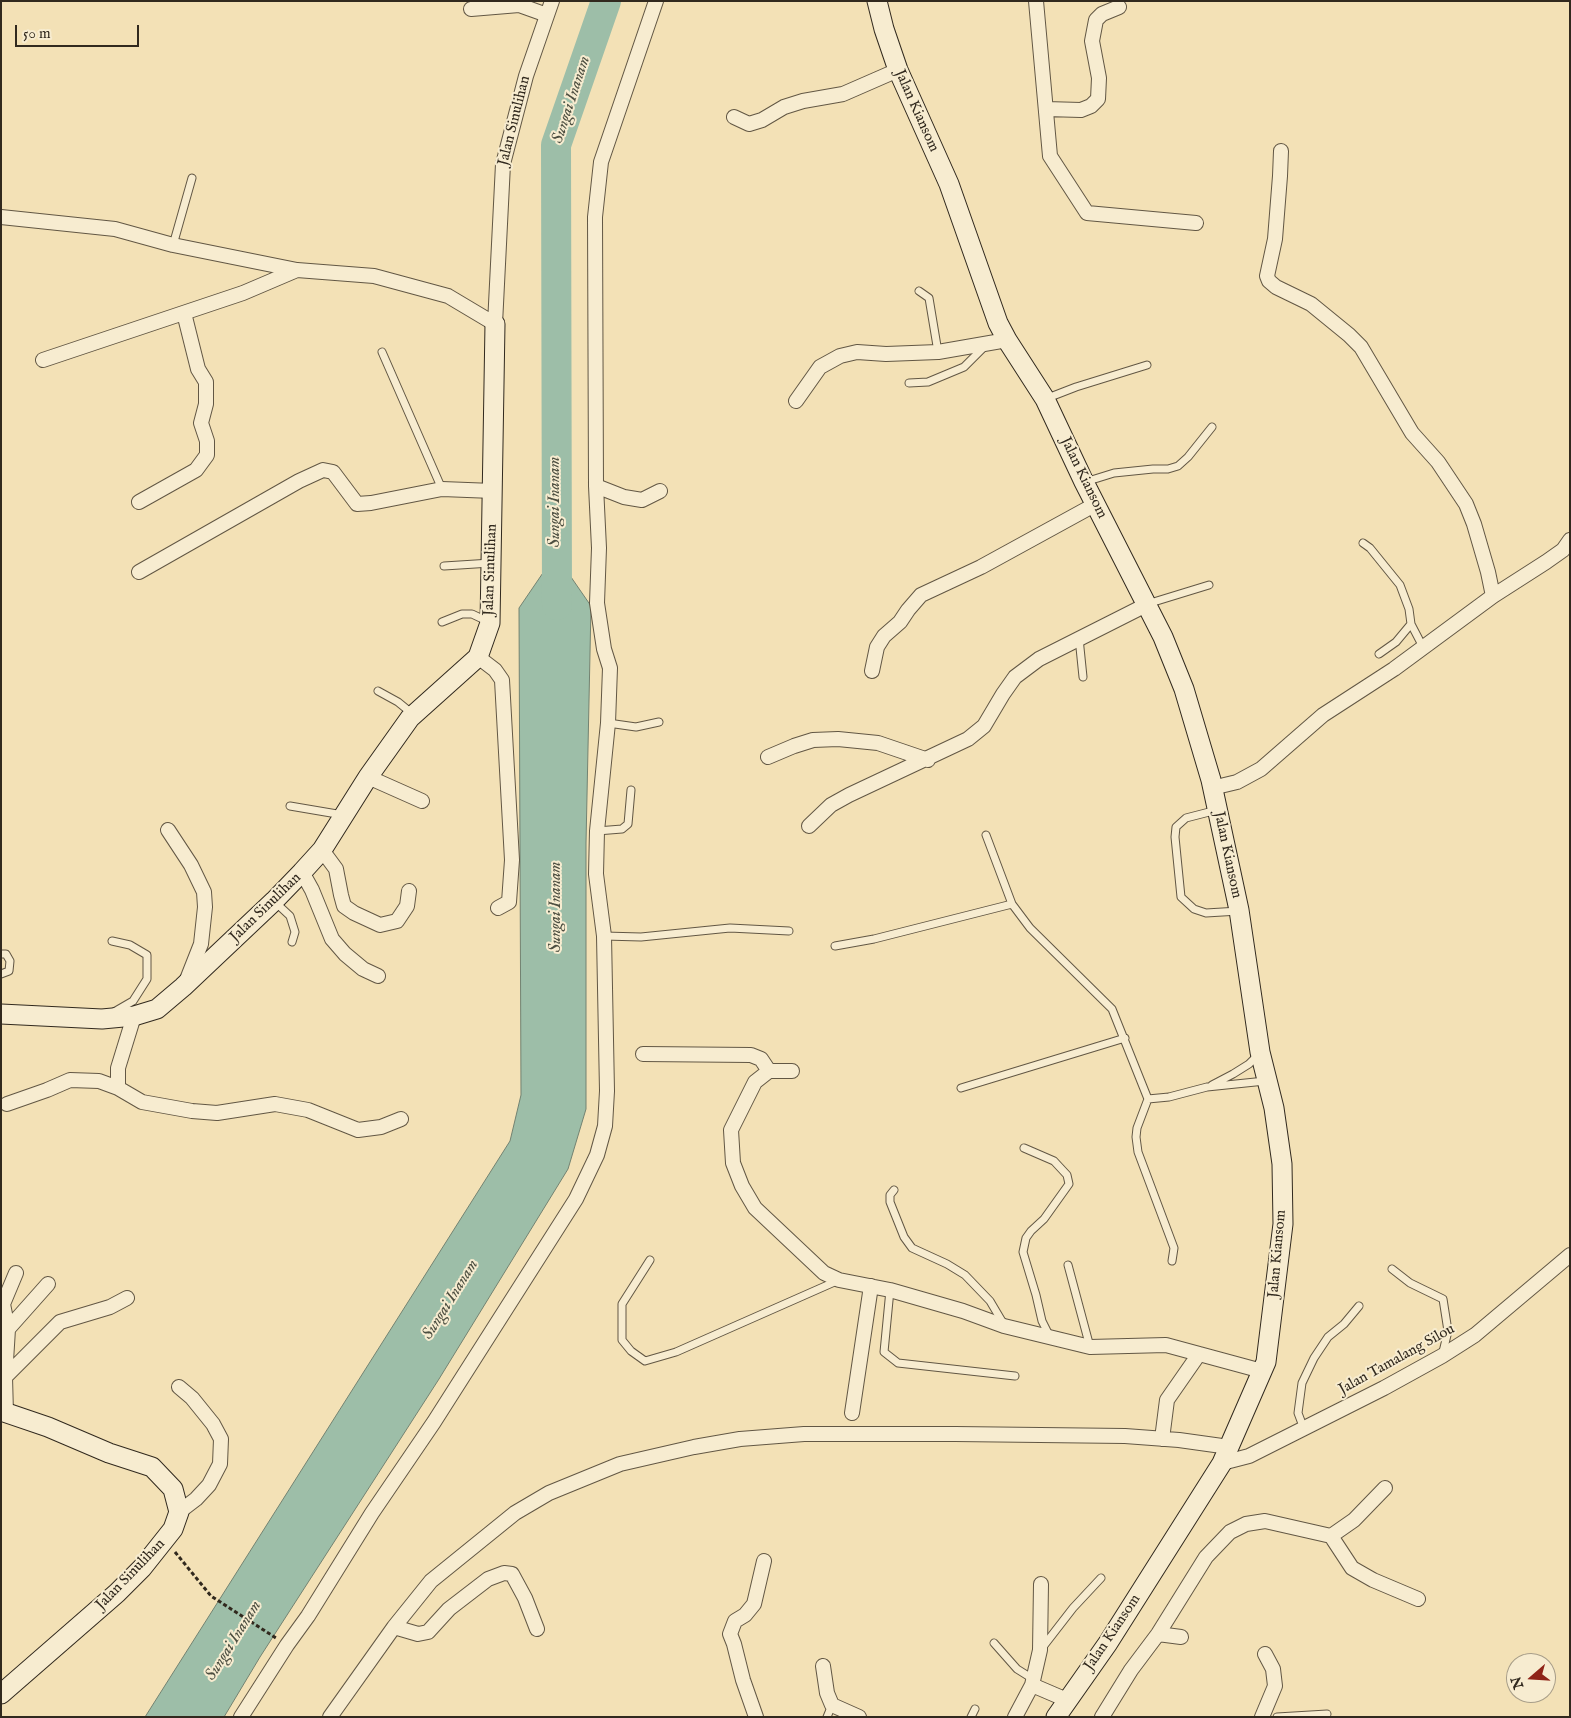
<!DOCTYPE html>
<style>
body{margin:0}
#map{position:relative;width:1571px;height:1718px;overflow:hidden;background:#f3e1b6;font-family:"IM FELL English",serif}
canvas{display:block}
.frame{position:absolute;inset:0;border:2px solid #31291e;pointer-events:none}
.north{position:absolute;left:1506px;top:1653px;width:50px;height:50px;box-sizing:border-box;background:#f7ecd0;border:1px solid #a89e89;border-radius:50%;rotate:251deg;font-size:14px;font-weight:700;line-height:20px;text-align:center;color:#31291e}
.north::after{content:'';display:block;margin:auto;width:18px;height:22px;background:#8f2418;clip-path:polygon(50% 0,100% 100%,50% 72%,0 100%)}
.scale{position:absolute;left:15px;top:25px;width:124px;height:22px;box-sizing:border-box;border:2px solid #31291e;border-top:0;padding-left:6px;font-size:15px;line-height:18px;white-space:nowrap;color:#31291e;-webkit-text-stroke:4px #f7ecd0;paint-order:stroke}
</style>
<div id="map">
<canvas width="1571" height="1718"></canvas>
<div class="frame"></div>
<div class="north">N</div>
<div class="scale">50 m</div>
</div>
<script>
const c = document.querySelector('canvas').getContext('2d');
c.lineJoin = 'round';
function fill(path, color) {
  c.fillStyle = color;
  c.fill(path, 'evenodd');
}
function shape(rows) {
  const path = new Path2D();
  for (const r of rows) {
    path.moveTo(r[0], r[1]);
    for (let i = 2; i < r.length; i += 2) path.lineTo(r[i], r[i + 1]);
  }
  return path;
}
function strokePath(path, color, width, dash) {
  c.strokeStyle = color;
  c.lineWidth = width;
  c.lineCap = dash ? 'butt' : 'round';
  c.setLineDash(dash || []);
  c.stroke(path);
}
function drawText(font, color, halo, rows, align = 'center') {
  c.font = font + ' "IM FELL English",serif';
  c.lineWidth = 4;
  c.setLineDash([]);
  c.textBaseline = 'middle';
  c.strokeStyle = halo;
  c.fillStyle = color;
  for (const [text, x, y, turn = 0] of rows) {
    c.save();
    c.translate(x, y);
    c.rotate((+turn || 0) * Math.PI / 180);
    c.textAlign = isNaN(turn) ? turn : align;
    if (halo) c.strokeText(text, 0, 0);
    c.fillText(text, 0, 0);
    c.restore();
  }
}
const water = shape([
 [549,564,562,564,591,606,586,843,586,1109,568,1169,439,1379,260,1657,224,1717,145,1717,510,1141,521,1095,519,608,549,564]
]);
fill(water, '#9dbea8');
strokePath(water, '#728271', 1);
strokePath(shape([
 [557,605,556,145,606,1]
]), '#9dbea8', 30);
const lane = shape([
 [173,245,192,178],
 [919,291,929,298,938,352],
 [382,352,442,489],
 [909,383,928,382,964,367,986,345],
 [1045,399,1076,387,1147,365],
 [1085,482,1114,473,1153,469,1168,469,1178,466,1188,457,1212,427],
 [1363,543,1370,548,1400,585,1409,609,1411,624],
 [444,566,491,563],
 [1147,604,1209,585],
 [442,622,462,614,472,614,489,622],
 [1079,638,1083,677],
 [1379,654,1396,642,1411,624,1423,647],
 [378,691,398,702,409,711,409,715],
 [608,723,636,727,659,722],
 [290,806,343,815],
 [1217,810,1186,818,1176,827,1175,837,1181,897,1194,909,1206,913,1239,911],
 [597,831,622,829,628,824,631,790],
 [986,835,1012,904,1030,928,1112,1009,1148,1099,1169,1097,1207,1087,1265,1081],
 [275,902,290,916,295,932,292,942],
 [604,936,641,937,730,928,789,931],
 [112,941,130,945,147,955,147,979,133,1001,114,1012],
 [835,946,874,939,1012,904],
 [1,954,6,954,10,961,9,971,1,974],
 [1212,1085,1233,1074,1249,1064,1259,1054],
 [961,1088,1125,1038],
 [1148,1099,1137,1128,1136,1137,1138,1152,1174,1248,1172,1261],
 [1024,1148,1054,1161,1067,1175,1069,1184,1044,1219,1031,1231,1026,1238,1023,1252,1036,1295,1042,1321,1050,1337],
 [894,1190,890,1195,890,1202,904,1237,912,1248,947,1264,965,1275,990,1301,1003,1323],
 [650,1260,622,1304,622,1340,631,1351,645,1361,676,1352,839,1280],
 [1068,1265,1090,1347],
 [1392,1269,1410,1283,1443,1299,1448,1331,1442,1356],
 [890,1290,884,1352,898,1363,1015,1376],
 [1304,1429,1298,1413,1302,1383,1314,1358,1328,1337,1344,1324,1359,1306],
 [994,1643,1017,1669,1033,1679],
 [1042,1648,1073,1608,1101,1578],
 [827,1717,832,1705],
 [971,1717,975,1709],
 [1277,1717,1327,1714]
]);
const street = shape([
 [1036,1,1050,156,1087,213,1196,223],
 [471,9,519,5,547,15],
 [1046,109,1081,110,1091,106,1098,99,1099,78,1092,41,1096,20,1102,14,1119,7],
 [734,117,749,124,762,120,784,107,803,101,843,94,898,70],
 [1281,151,1280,176,1275,239,1267,276,1269,281,1276,287,1311,304,1349,335,1361,347,1412,433,1438,462,1466,504,1474,524,1488,572,1493,596],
 [1,217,115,229,173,245,297,270,374,276,448,296,495,324,503,164,526,76,552,1],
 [43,360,243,293,297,270],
 [796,401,820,367,840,356,857,352,886,354,938,352,1007,340],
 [596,486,624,497,642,500,660,491],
 [139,502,196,470,207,455,207,441,201,423,206,404,206,382,198,369,184,313],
 [139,572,299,481,323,470,333,472,357,504,371,503,442,489,493,491],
 [478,657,495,670,502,680,512,860,509,902,498,908],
 [872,671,877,647,884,636,900,622,908,610,921,595,981,567,1096,504],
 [768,757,794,746,813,740,838,739,878,743,928,760],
 [368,777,422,801],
 [1212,788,1237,782,1261,769,1323,715,1394,669,1493,596,1546,562,1563,550,1570,540],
 [809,826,831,805,849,795,968,739,984,726,1003,694,1015,677,1039,659,1146,605],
 [168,830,191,865,204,892,205,907,201,944,186,982],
 [322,850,336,869,341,895,344,906,354,913,380,925,397,921,407,906,409,891],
 [302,872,312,890,332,939,345,954,363,969,378,976],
 [134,1016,118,1068,118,1088,142,1102,192,1111,217,1113,275,1104,308,1110,358,1130,381,1127,401,1119],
 [643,1054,751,1055,761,1059,769,1071],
 [792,1071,769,1071,755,1082,731,1130,733,1163,742,1186,755,1208,824,1273,839,1280,890,1290,963,1311,1004,1326,1090,1347,1166,1345,1262,1371],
 [7,1104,47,1090,70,1080,99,1081,118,1088],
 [8,1329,3,1304,16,1273],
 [5,1377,60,1322,110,1307,127,1298],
 [6,1413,5,1377,8,1329,48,1284],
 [852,1413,871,1286],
 [1162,1439,1167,1400,1199,1354],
 [1222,1463,1249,1456,1384,1388,1442,1356,1475,1335,1570,1255],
 [179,1512,196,1499,209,1485,220,1464,221,1439,213,1424,192,1398,179,1387],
 [1331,1536,1352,1568,1373,1580,1418,1599],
 [1041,1584,1040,1650,1032,1685,1067,1700],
 [394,1627,418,1634,428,1632,449,1609,488,1579,504,1573,512,1574,525,1598,537,1629],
 [1158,1634,1181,1637],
 [823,1666,827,1693,832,1705,859,1717],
 [241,1717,287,1645,308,1616,372,1513,434,1422,576,1199,597,1155,605,1126,607,1091,604,936,596,874,597,831,608,723,610,668,604,649,597,603,599,548,596,486,595,217,601,162,656,1],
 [330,1717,394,1627,431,1581,515,1513,549,1493,620,1464,694,1447,740,1439,804,1434,955,1434,1125,1436,1179,1440,1229,1447],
 [756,1717,743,1680,734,1644,730,1634,735,1621,745,1615,754,1604,764,1561],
 [1015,1717,1032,1685],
 [1102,1717,1131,1670,1158,1634,1206,1557,1230,1532,1246,1524,1265,1521,1331,1536,1354,1520,1385,1488],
 [1262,1717,1275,1686,1273,1669,1265,1654]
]);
const secondary = shape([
 [877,1,884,29,898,70,949,184,998,323,1007,340,1045,399,1084,482,1163,637,1184,689,1211,780,1239,910,1260,1052,1274,1108,1282,1164,1283,1224,1266,1362,1222,1463,1108,1643,1056,1717],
 [1,1014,102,1019,134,1016,157,1009,183,987,274,901,302,872,322,850,368,777,410,718,478,657,490,623,495,324],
 [1,1411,48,1427,109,1453,152,1467,173,1489,179,1512,173,1529,142,1568,117,1593,1,1694]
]);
strokePath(lane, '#625744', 9);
strokePath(street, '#625744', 16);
strokePath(secondary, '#31291e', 21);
strokePath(shape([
 [175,1552,211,1596,276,1638]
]), '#31291e', 3, [4, 2.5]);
strokePath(lane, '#f7ecd0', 7);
strokePath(street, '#f7ecd0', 14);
strokePath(secondary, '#f7ecd0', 19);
drawText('15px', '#31291e', '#f7ecd0', [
 ["Jalan Kiansom",916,111,66],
 ["Jalan Sinulihan",515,121,-76],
 ["Jalan Kiansom",1083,478,64],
 ["Jalan Sinulihan",491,570,-88],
 ["Jalan Kiansom",1227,855,78],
 ["Jalan Sinulihan",266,908,-44],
 ["Jalan Kiansom",1278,1254,-85],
 ["Jalan Tamalang Silou",1397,1360,-29],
 ["Jalan Sinulihan",131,1575,-46],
 ["Jalan Kiansom",1113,1633,-56]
]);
drawText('italic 16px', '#4c4e40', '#f7ecd0', [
 ["Sungai Inanam",572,100,-72],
 ["Sungai Inanam",556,502,-90],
 ["Sungai Inanam",557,907,-90],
 ["Sungai Inanam",451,1300,-58],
 ["Sungai Inanam",234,1641,-58]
]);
</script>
